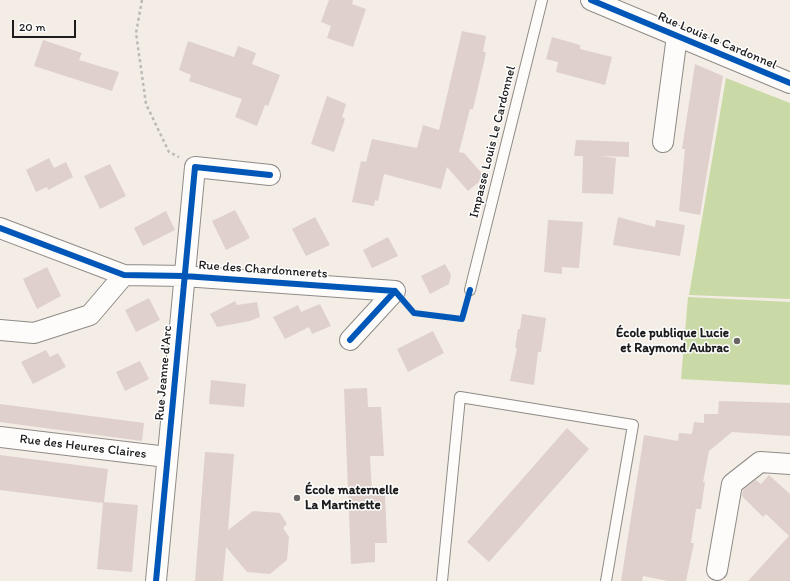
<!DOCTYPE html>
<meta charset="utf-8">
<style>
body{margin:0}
#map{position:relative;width:790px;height:581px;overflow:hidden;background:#f4ede5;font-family:Itim,sans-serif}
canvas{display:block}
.scale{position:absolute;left:12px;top:20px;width:64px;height:18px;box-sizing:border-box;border:2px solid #1c1c1c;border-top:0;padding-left:5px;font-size:12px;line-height:14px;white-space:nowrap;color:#1c1c1c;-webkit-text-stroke:3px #fff;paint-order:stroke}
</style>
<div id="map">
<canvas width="790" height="581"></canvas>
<div class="scale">20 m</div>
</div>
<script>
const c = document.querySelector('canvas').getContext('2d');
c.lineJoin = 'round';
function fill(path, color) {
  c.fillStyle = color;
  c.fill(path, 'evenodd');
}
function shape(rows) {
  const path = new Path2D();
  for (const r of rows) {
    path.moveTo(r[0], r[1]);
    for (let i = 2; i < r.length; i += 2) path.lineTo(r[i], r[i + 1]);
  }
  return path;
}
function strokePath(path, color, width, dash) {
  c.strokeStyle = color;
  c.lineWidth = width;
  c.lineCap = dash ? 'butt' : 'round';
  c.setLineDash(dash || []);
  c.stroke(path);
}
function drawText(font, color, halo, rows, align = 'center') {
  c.font = font + ' Itim,sans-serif';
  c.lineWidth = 3;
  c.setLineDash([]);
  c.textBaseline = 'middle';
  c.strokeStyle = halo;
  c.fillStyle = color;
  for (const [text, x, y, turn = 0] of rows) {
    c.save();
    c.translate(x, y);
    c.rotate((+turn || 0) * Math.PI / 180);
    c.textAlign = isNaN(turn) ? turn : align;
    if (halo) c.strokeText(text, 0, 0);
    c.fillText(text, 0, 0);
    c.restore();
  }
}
fill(shape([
 [726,78,790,103,790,299,689,295],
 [688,297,790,302,790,385,681,379]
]), '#cadaa7');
fill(shape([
 [329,0,353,0,352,4,366,9,353,47,327,38,331,26,321,22],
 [462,31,486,36,483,52,486,52,484,62,473,109,470,109,459,152,464,153,485,177,468,191,447,167,441,189,384,174,378,201,375,200,374,206,352,202,361,161,366,162,372,139,417,148,423,125,439,130],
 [552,37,580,45,580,49,612,57,605,85,556,72,558,62,546,59],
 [43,40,82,53,79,60,119,72,112,91,34,66],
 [188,41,234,57,238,46,256,53,252,64,280,75,268,106,265,105,257,126,235,117,242,99,189,81,191,75,179,70],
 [695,64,723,76,700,215,679,211,685,149,682,149],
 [327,96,346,104,342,117,345,119,334,152,311,144],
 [576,140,629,142,629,157,600,156,616,158,613,194,582,193,583,156,574,156],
 [49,158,54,168,66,162,73,177,48,190,47,187,36,192,26,170],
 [110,164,126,196,100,209,84,176],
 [235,210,250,238,226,250,212,221],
 [166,211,175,230,143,246,134,228],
 [315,217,330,245,306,256,292,229],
 [618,217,655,227,656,220,685,225,680,256,613,245],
 [548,220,583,222,579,268,562,267,562,274,544,272],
 [388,237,398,256,372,268,363,250],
 [445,264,451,275,449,284,430,294,421,276],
 [47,267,61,296,37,309,23,279],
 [149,298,160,320,136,332,125,310],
 [235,301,237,305,257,302,260,317,250,321,217,327,210,314],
 [320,304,331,326,312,334,309,327,285,339,273,317,298,305,301,312],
 [522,314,546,318,541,352,538,352,534,385,510,381,517,348,515,348,518,329,520,329],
 [433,331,444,353,408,372,397,349],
 [46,350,50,357,58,353,66,367,33,384,21,362],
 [140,361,149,379,125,391,116,372],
 [211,380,246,384,244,407,209,404],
 [367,388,368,407,381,407,384,456,370,456,372,494,385,494,387,543,375,543,375,562,351,564,344,389],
 [719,401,790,403,790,436,732,432,709,451,703,482,705,482,701,509,696,509,691,543,694,543,686,581,668,581,643,576,642,581,621,581,644,435,678,441,679,433,692,434,694,422,704,423,704,414,718,414],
 [0,404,144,423,142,441,0,422],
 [567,428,589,449,489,562,467,542],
 [205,452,234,454,228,530,253,511,280,513,287,524,283,528,289,537,287,560,270,574,247,572,226,547,223,581,195,581],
 [0,455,108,469,104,502,138,505,132,572,97,569,103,503,0,490],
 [769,475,790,494,790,581,748,581,789,536,766,514,763,517,742,496,743,490,756,480,761,484]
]), '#dfd0cc');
const service = shape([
 [470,290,542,0],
 [442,581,460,397,633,425,606,581]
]);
const minor = shape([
 [591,0,790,83],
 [663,142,677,36],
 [0,228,124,275,184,276,395,291,350,340],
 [0,330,34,333,90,315,124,275],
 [0,437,167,457],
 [717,570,732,484,760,462,790,464],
 [156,581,195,167,270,175]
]);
strokePath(service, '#8f8b87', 12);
strokePath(minor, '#8f8b87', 22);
strokePath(shape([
 [142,0,136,33,146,104,169,152,179,157]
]), '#bbbab8', 2.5, [3, 3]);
strokePath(service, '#fdfcfb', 10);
strokePath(minor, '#fdfcfb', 20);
strokePath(shape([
 [591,0,790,83],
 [0,228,124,275,184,276,395,291,350,340],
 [395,291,414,313,462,319,470,290],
 [156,581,195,167,270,175]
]), '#0057b8', 6);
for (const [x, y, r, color] of [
 [737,341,4,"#686562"],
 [297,498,4,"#686562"]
]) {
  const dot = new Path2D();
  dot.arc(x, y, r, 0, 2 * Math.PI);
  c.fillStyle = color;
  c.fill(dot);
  strokePath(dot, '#fff', 1.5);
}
drawText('13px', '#1c1c1c', '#fff', [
 ["Rue Louis le Cardonnel",717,41,23],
 ["Impasse Louis Le Cardonnel",493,142,-76],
 ["Rue des Chardonnerets",263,270,4],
 ["Rue Jeanne d'Arc",164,373,-85],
 ["Rue des Heures Claires",83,447,7]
]);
drawText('bold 13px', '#1c1c1c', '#fff', [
 ["École publique Lucie",729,334],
 ["et Raymond Aubrac",729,349],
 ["École maternelle",305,491,"left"],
 ["La Martinette",305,506,"left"]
], 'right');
</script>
